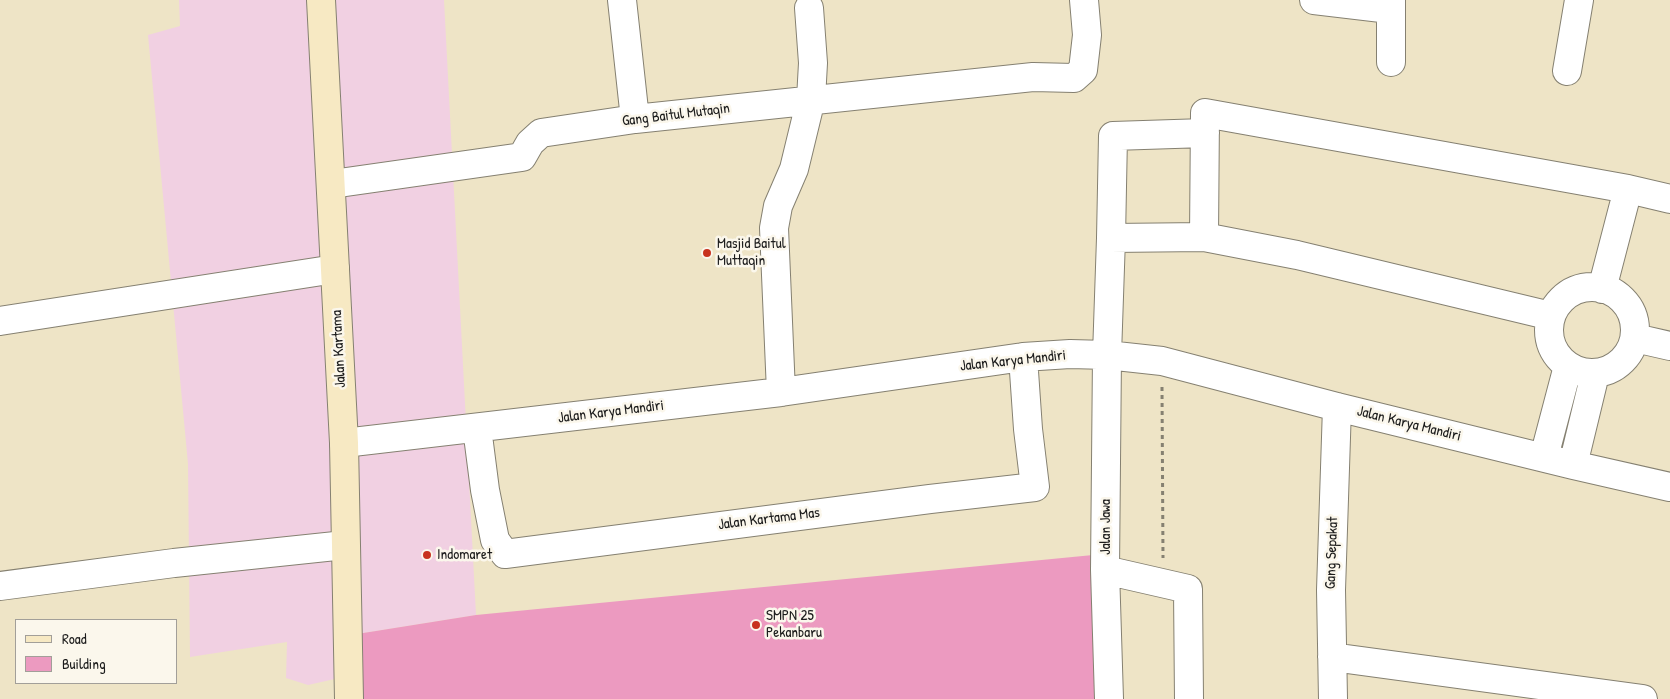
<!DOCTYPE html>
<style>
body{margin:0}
#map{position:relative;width:1670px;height:699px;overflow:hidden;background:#eee4c6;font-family:"Patrick Hand",sans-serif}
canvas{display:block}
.legend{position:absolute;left:15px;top:619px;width:162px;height:65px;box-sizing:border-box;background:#fbf7ec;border:1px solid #a29f99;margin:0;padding:6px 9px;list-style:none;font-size:15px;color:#1c1c1c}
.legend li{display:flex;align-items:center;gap:10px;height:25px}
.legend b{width:25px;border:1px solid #a29f99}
</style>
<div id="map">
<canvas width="1670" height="699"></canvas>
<ul class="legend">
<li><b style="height:6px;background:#f7e9c3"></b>Road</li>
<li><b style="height:14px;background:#ec9ac0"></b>Building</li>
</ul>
</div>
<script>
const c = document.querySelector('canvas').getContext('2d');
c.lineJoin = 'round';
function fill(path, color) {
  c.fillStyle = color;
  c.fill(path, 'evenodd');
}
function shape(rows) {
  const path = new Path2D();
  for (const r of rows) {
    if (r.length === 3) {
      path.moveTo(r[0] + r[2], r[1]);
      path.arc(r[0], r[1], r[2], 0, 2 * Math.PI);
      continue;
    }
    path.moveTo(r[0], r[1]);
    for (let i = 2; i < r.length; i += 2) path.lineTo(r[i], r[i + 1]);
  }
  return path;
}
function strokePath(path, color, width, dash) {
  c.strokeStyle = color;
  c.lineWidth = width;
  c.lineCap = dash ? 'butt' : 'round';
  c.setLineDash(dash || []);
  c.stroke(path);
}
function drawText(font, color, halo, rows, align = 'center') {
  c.font = font + ' "Patrick Hand",sans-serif';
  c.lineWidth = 5;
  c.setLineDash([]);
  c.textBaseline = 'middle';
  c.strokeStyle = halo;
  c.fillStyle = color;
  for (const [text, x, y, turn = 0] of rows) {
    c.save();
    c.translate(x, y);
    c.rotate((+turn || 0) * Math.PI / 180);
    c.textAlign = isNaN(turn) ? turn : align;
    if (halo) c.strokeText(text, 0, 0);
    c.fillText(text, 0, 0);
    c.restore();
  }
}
fill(shape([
 [179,0,444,0,476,615,357,634,357,674,308,685,286,678,287,642,190,657,188,464,148,35,180,26]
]), '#f1d0e2');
fill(shape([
 [1093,555,1100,699,359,699,357,634,476,615]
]), '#ec9ac0');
const minor = shape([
 [622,0,635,119],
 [1314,0,1390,9],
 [1391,0,1391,62],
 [1567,71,1579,0],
 [332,184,522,157,530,143,541,133,635,119,1033,77,1074,78,1083,70,1087,35,1084,0],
 [1111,238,1113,136,1205,133],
 [1592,330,43],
 [1602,289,1628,189],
 [1551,316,1297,255,1204,237,1205,113,1628,189,1670,199],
 [0,321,335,269],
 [1635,338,1670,346],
 [781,392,774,228,778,206,794,169,811,99,813,63,809,8],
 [477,428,485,490,495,540,505,554,930,499,1035,487,1028,429,1023,357],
 [344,443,781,392,1023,357,1070,354,1107,355,1162,361,1337,407,1573,465,1670,487],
 [1544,457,1568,366],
 [1573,465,1595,374],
 [1105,570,1188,589,1189,699],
 [0,586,174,563,345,545],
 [1332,657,1643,699],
 [1109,699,1105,570,1107,355,1111,238,1204,237],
 [1333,699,1331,590,1337,407]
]);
const secondary = shape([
 [321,0,344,443,349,699]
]);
strokePath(minor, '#858071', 30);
strokePath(secondary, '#858071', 30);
strokePath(shape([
 [1162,387,1163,558]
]), '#858071', 3, [4, 4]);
strokePath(minor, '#fff', 28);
strokePath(secondary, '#f7e9c3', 28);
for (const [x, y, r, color] of [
 [707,253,5,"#c8321e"],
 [427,555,5,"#c8321e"],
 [756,625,5,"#c8321e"]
]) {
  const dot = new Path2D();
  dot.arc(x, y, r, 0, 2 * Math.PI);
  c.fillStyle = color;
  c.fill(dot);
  strokePath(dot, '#fbf7ec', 2);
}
drawText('15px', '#1c1c1c', '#fbf7ec', [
 ["Gang Baitul Mutaqin",676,115,-7],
 ["Jalan Kartama",339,349,-93],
 ["Jalan Karya Mandiri",1013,361,-6],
 ["Jalan Karya Mandiri",611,412,-7],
 ["Jalan Karya Mandiri",1409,424,14],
 ["Jalan Kartama Mas",769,519,-7],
 ["Jalan Jawa",1106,527,-90],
 ["Gang Sepakat",1332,553,-88]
]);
drawText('15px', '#1c1c1c', '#fbf7ec', [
 ["Masjid Baitul",717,244],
 ["Muttaqin",717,261],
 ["Indomaret",437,555],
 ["SMPN 25",766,616],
 ["Pekanbaru",766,633]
], 'left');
</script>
